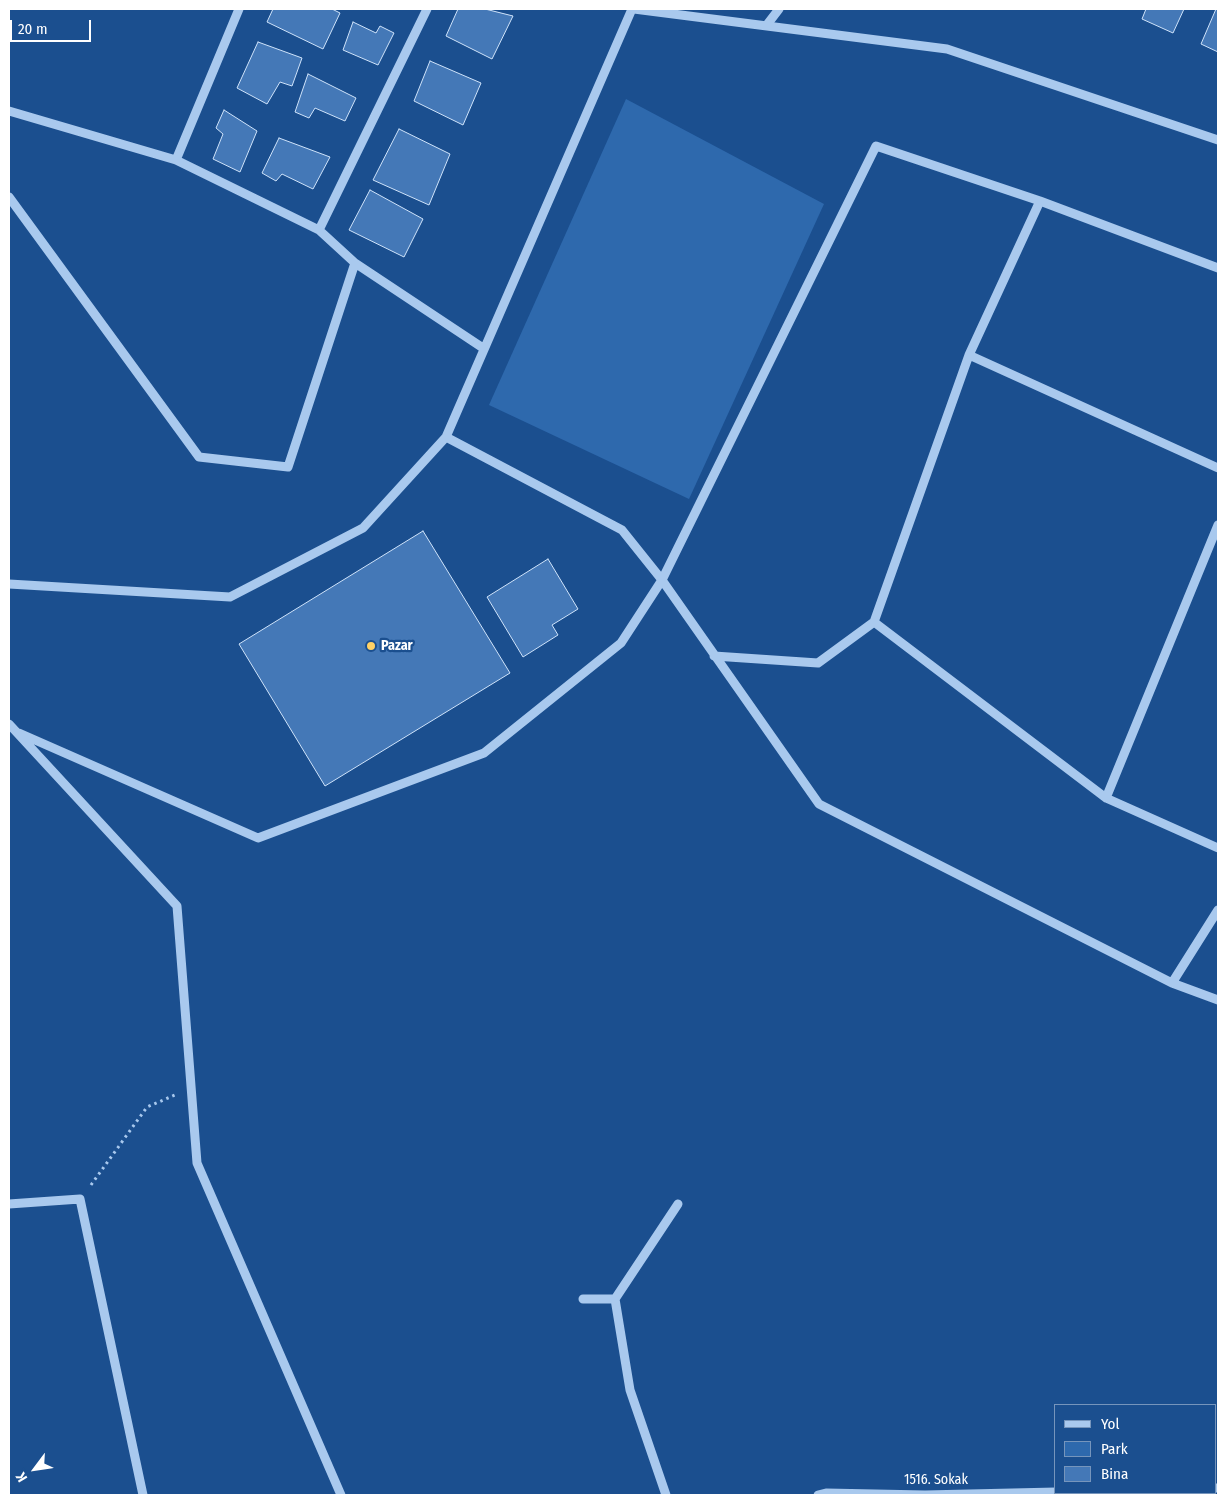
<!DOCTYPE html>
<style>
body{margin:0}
#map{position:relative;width:1227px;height:1504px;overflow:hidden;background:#1b4f8f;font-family:"Fira Sans Condensed",sans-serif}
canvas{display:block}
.frame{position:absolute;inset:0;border:10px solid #fff;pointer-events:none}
.legend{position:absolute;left:1054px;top:1404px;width:162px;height:90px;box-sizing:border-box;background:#1b4f8f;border:1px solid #7695bc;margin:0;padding:6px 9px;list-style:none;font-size:15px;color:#fff}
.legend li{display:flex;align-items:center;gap:10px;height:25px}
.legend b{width:25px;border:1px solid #7695bc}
.north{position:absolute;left:10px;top:1444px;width:50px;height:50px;-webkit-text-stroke:4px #1b4f8f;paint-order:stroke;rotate:239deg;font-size:14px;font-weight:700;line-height:20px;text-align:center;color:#fff}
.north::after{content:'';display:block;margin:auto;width:18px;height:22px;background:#fff;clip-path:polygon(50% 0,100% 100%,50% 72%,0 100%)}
.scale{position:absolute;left:10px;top:20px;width:81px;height:22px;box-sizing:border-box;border:2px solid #fff;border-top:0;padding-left:6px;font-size:15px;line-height:18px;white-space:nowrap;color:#fff;-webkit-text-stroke:4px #1b4f8f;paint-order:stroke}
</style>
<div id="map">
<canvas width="1227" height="1504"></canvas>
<div class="frame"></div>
<ul class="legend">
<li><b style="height:6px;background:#a9c9ee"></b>Yol</li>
<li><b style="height:14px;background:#2e69ad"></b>Park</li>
<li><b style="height:14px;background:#4478b7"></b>Bina</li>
</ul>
<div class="north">K</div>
<div class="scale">20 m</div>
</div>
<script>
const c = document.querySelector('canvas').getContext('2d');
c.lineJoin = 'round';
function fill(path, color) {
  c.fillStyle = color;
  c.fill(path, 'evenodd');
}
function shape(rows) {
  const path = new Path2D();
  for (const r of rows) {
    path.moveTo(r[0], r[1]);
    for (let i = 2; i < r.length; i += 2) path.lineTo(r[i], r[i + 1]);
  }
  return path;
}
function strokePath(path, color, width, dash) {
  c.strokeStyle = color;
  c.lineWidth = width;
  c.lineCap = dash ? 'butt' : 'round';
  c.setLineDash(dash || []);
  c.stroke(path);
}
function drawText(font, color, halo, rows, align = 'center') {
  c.font = font + ' "Fira Sans Condensed",sans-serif';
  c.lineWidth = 4.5;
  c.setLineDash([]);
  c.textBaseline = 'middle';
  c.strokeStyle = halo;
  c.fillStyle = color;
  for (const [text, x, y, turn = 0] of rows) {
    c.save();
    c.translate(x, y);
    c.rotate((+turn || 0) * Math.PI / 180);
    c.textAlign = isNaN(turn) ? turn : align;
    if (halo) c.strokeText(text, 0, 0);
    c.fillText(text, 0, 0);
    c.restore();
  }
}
fill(shape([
 [626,99,824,204,689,499,489,405]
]), '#2e69ad');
const building = shape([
 [273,9,332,9,340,13,323,49,267,22,273,9],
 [458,9,485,9,513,16,492,59,446,36,458,9],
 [1146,9,1184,9,1173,33,1142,19,1146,9],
 [1216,9,1218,9,1218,52,1201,44,1216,9],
 [353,22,376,33,380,26,394,33,378,65,343,50,353,22],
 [258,42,302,58,292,86,280,82,267,104,237,88,258,42],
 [430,61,481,83,463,125,414,101,430,61],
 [308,74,356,98,345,121,315,108,309,118,295,112,308,74],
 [224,110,257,131,240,172,213,159,223,134,216,128,224,110],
 [399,129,450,154,429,205,373,180,399,129],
 [279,138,330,157,313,189,282,174,276,181,262,173,279,138],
 [370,190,423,219,404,257,349,230,370,190],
 [423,531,510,673,325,786,239,644,423,531],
 [548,559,578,609,552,625,558,635,523,657,487,597,548,559]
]);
fill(building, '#4478b7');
strokePath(building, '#cfe3fa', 1);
strokePath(shape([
 [91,1185,147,1107,175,1095]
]), '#a9c9ee', 3, [2.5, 4]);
strokePath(shape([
 [634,9,947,49,1218,140],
 [766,26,779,9],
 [9,111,176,160,319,230,355,263,483,348],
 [176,160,239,9],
 [9,197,199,457,288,467,355,263],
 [319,230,427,9],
 [969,355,1218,468],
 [446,437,622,530,662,580,819,804,1172,983,1218,1000],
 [9,584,230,597,363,528,446,437,632,9],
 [874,622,969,355,1040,201],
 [714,656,818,663,874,622,1106,798,1218,848],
 [9,724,177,906,197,1163,341,1495],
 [19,733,258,838,484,753,621,643,662,580,876,146,1040,201,1218,268],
 [1106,798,1218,525],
 [1172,983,1218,910],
 [9,1204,80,1199,143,1495],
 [583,1299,615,1299],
 [1216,1488,1218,1488],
 [666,1495,630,1390,615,1299,678,1204],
 [818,1495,826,1493,925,1495,1056,1492]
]), '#a9c9ee', 9);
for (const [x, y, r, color] of [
 [371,646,5,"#ffd166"]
]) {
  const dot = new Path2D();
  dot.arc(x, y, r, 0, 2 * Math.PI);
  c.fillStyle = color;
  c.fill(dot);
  strokePath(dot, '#1b4f8f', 2);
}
drawText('bold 14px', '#fff', '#1b4f8f', [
 ["Pazar",381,646]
], 'left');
drawText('14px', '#fff', '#1b4f8f', [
 ["1516. Sokak",936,1480]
]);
</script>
